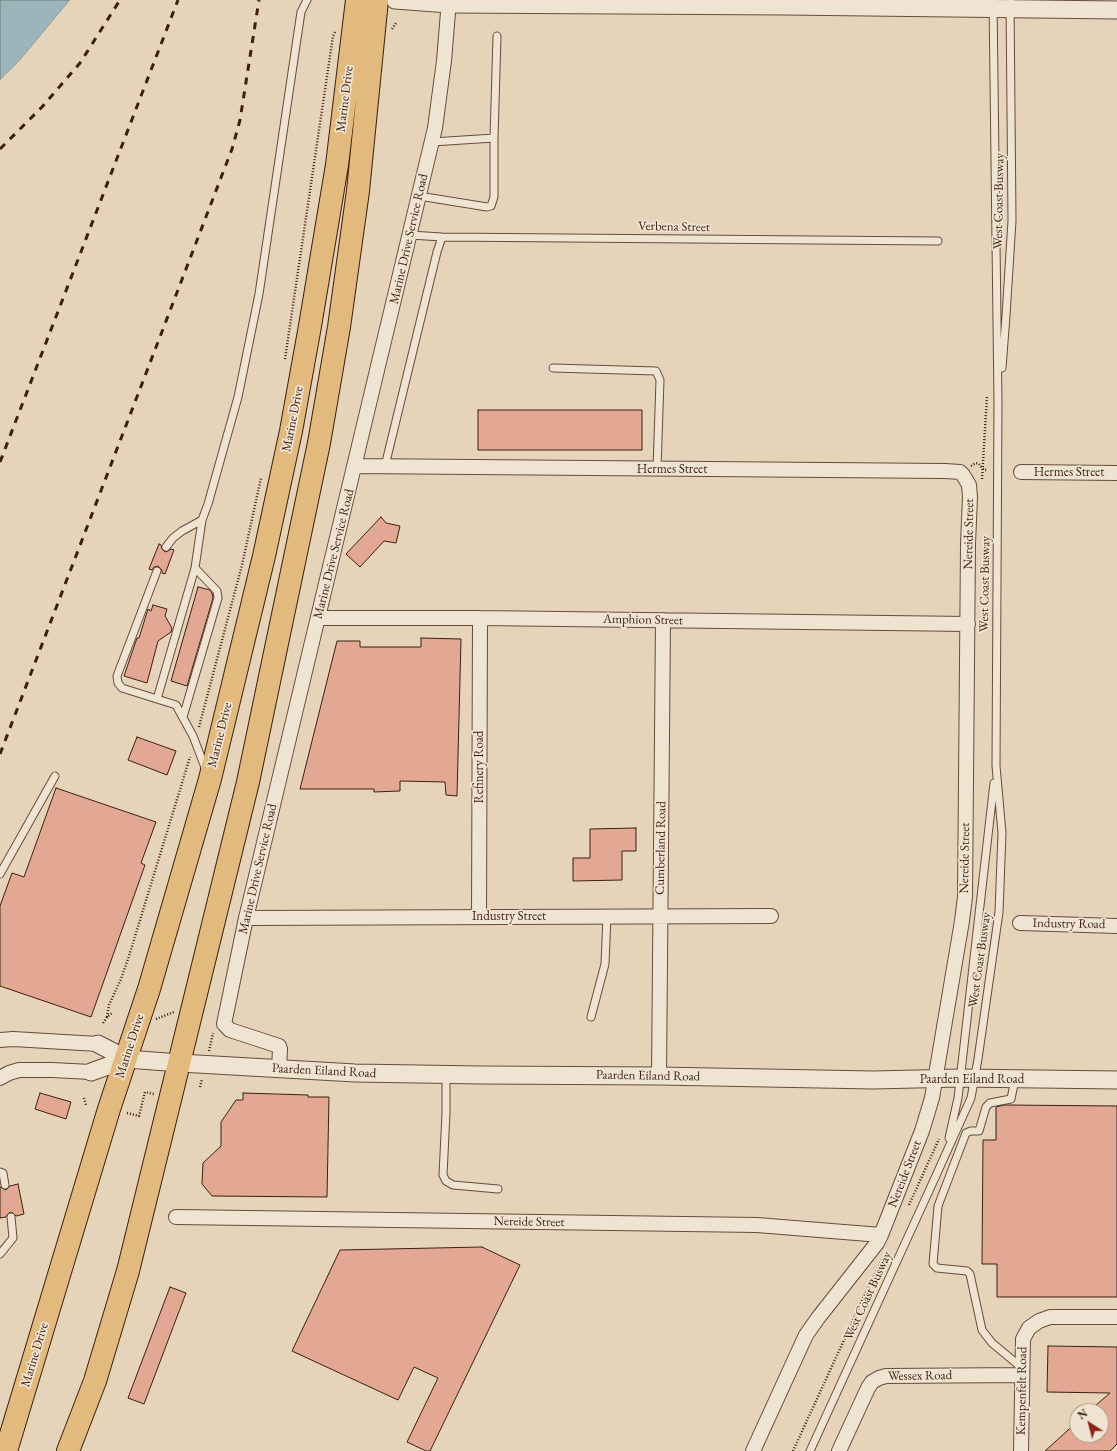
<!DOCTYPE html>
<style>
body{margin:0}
#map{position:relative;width:1117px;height:1451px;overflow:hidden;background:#e6d4ba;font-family:"EB Garamond",serif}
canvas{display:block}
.north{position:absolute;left:1069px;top:1403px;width:40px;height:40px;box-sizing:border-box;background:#efe3d2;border:1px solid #a89584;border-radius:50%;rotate:324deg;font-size:11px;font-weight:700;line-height:16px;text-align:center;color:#3d1f0f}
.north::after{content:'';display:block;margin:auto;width:14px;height:18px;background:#8f2418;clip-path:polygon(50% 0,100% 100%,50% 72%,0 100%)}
</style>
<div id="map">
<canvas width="1117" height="1451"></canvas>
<div class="north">N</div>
</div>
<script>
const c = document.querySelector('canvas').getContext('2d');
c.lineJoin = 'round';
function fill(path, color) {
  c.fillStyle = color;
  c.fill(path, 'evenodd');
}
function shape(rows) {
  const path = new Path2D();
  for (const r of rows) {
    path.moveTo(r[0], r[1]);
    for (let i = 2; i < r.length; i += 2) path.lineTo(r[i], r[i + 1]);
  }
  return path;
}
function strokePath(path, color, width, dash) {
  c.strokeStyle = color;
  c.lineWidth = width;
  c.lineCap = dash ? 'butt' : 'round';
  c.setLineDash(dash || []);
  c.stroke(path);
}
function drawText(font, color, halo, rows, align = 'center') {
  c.font = font + ' "EB Garamond",serif';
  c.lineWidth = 3.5;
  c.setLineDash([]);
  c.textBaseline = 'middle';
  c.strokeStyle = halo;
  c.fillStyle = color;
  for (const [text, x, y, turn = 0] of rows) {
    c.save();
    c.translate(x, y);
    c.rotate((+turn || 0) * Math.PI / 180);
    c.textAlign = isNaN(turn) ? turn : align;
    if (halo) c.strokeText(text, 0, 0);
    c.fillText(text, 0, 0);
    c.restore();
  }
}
const water = shape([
 [0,0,70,0,21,59,0,80,0,0]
]);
fill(water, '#9bb5ba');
strokePath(water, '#757976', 1);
fill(shape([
 [70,0,72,0,23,60,0,82,0,80,21,59]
]), '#e6d4ba');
const building = shape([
 [478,410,642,410,642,450,478,450,478,410],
 [381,517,386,523,400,526,396,543,384,541,360,567,346,554,381,517],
 [159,544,161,545,162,549,165,552,168,551,171,549,174,550,165,574,162,573,162,570,158,566,154,567,152,570,149,569,159,544],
 [198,587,210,590,212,593,213,598,187,686,171,681,198,587],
 [153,605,167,609,165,616,172,628,171,632,158,641,147,683,124,676,137,638,139,638,148,609,151,611,153,605],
 [421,638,461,639,457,796,446,795,445,782,400,781,400,791,374,792,374,789,300,789,337,641,360,641,360,647,421,647,421,638],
 [137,737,176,751,167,775,128,760,137,737],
 [56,788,156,822,141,863,145,865,91,1017,0,986,0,906,12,873,24,877,56,788],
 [636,828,636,851,622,851,622,880,573,881,573,858,590,858,590,829,636,828],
 [40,1093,71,1102,66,1119,35,1109,40,1093],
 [243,1093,308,1095,308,1097,329,1097,327,1197,212,1196,202,1184,203,1163,221,1146,221,1122,236,1100,243,1100,243,1093],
 [1004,1105,1117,1106,1117,1297,997,1297,997,1264,982,1264,983,1140,996,1140,996,1107,1004,1105],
 [18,1184,24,1214,16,1216,13,1213,10,1212,7,1215,6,1217,0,1218,0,1187,6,1190,10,1186,18,1184],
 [482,1247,520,1265,430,1451,426,1451,407,1442,438,1378,414,1367,398,1400,292,1351,340,1250,482,1247],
 [170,1287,186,1293,144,1404,128,1398,170,1287],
 [1048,1346,1117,1347,1117,1444,1110,1451,1045,1451,1077,1422,1077,1435,1101,1435,1101,1411,1089,1411,1110,1393,1047,1392,1048,1346]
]);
fill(building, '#e2a894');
strokePath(building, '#3d1f0f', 1);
const service = shape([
 [432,142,494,138],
 [419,196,487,207,491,206,494,197,494,138,497,36],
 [410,235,442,237,938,241],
 [553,368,656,371,660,380,657,469],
 [1002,368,1006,316,1012,221,1010,0],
 [385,466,437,252,442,237],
 [166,547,173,538,182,531,202,520],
 [195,568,202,520,208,504,238,397,259,294,301,12,307,0],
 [157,571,117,676,118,683,122,688,176,705,193,736,206,770],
 [157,699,195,568,217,591,218,598,183,717],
 [0,874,55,776],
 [591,1017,605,964,607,916],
 [446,1075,446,1113,443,1175,446,1181,453,1185,498,1189],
 [1015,1079,1011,1099,990,1103,986,1107,979,1131,971,1131,966,1133,938,1206,933,1264,937,1268,967,1271,970,1274,982,1330,992,1343,1021,1367],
 [949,1138,958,1098,994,783],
 [0,1172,3,1173,5,1185],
 [0,1254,13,1238,11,1217],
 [810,1451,934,1180,971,1098,978,1059,999,912,1002,833,996,766,998,402,993,0]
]);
const minor = shape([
 [355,466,945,471,960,472,963,475,969,485,970,497,968,544,965,897,962,921,932,1098,922,1131,881,1235,877,1243,818,1318,806,1335,753,1451],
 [1021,472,1117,473],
 [319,618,480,618,968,624],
 [479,917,480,618],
 [246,918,771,916],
 [1020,923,1117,926],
 [0,1040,13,1039,98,1044],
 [279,1069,280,1049,279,1046,230,1030,224,1024,246,918,435,128,444,61,449,0],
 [659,1076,663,620],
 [0,1078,9,1073,19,1070,52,1070,91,1072],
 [176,1217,757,1225,881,1235],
 [839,1451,868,1388,872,1382,879,1378,886,1376,1021,1375],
 [1021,1451,1023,1339,1029,1328,1039,1321,1050,1317,1117,1317]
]);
const tertiary = shape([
 [395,0,449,4,785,6,1117,10],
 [98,1044,127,1059],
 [91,1072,127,1059,180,1063,355,1073,481,1075,659,1076,873,1080,960,1078,1117,1080]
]);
const primary = shape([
 [6,1451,109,1109,149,989,210,779,264,556,291,431,310,326,337,165,357,0],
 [68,1451,95,1381,128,1271,248,782,271,672,319,443,339,327,358,191,377,0]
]);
strokePath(service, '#674c3a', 9);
strokePath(minor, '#674c3a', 16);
strokePath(tertiary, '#674c3a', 19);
strokePath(primary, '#3d1f0f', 24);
strokePath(shape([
 [392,29,396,23],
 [285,359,333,36,335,32],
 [971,466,976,463,979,464,984,470,988,470],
 [982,479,987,396],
 [199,727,242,565,261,478],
 [107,1017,109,1005,121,979,129,956,190,757],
 [156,1019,174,1012],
 [103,1023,107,1017,112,1013],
 [209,1051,213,1033],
 [200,1087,202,1079],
 [84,1098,86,1105],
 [127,1113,139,1116,145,1092,154,1094],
 [909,1205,939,1139],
 [793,1451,861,1303,883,1258]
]), '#3d1f0f', 2.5, [1, 2]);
strokePath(service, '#efe3d2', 7);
strokePath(minor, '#efe3d2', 14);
strokePath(tertiary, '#efe3d2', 17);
strokePath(primary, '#e3ba7d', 22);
strokePath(shape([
 [0,149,42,107,80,63,120,0],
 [0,462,178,0],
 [0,754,232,149,240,120,259,0]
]), '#3d1f0f', 3, [7, 7]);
drawText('13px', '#3d1f0f', '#efe3d2', [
 ["Marine Drive",345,99,-83],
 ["West Coast Busway",999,201,-89],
 ["Verbena Street",674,227,1],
 ["Marine Drive Service Road",409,239,-77],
 ["Marine Drive",293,419,-79],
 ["Hermes Street",672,469],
 ["Hermes Street",1069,472],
 ["Nereide Street",969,534,-89],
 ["Marine Drive Service Road",334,554,-76],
 ["West Coast Busway",985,584,-89],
 ["Amphion Street",643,620,1],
 ["Marine Drive",220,735,-76],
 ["Refinery Road",479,767,-90],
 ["Cumberland Road",661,848,-89],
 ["Nereide Street",965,858,-89],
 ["Marine Drive Service Road",258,869,-77],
 ["Industry Street",509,916],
 ["Industry Road",1069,924,1],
 ["West Coast Busway",980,960,-82],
 ["Marine Drive",130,1046,-72],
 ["Paarden Eiland Road",324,1071,3],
 ["Paarden Eiland Road",648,1076,1],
 ["Paarden Eiland Road",972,1079],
 ["Nereide Street",905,1174,-69],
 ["Nereide Street",529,1222,1],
 ["West Coast Busway",868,1296,-65],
 ["Marine Drive",35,1355,-73],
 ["Wessex Road",920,1376,-1],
 ["Kempenfelt Road",1022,1391,-89]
]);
</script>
